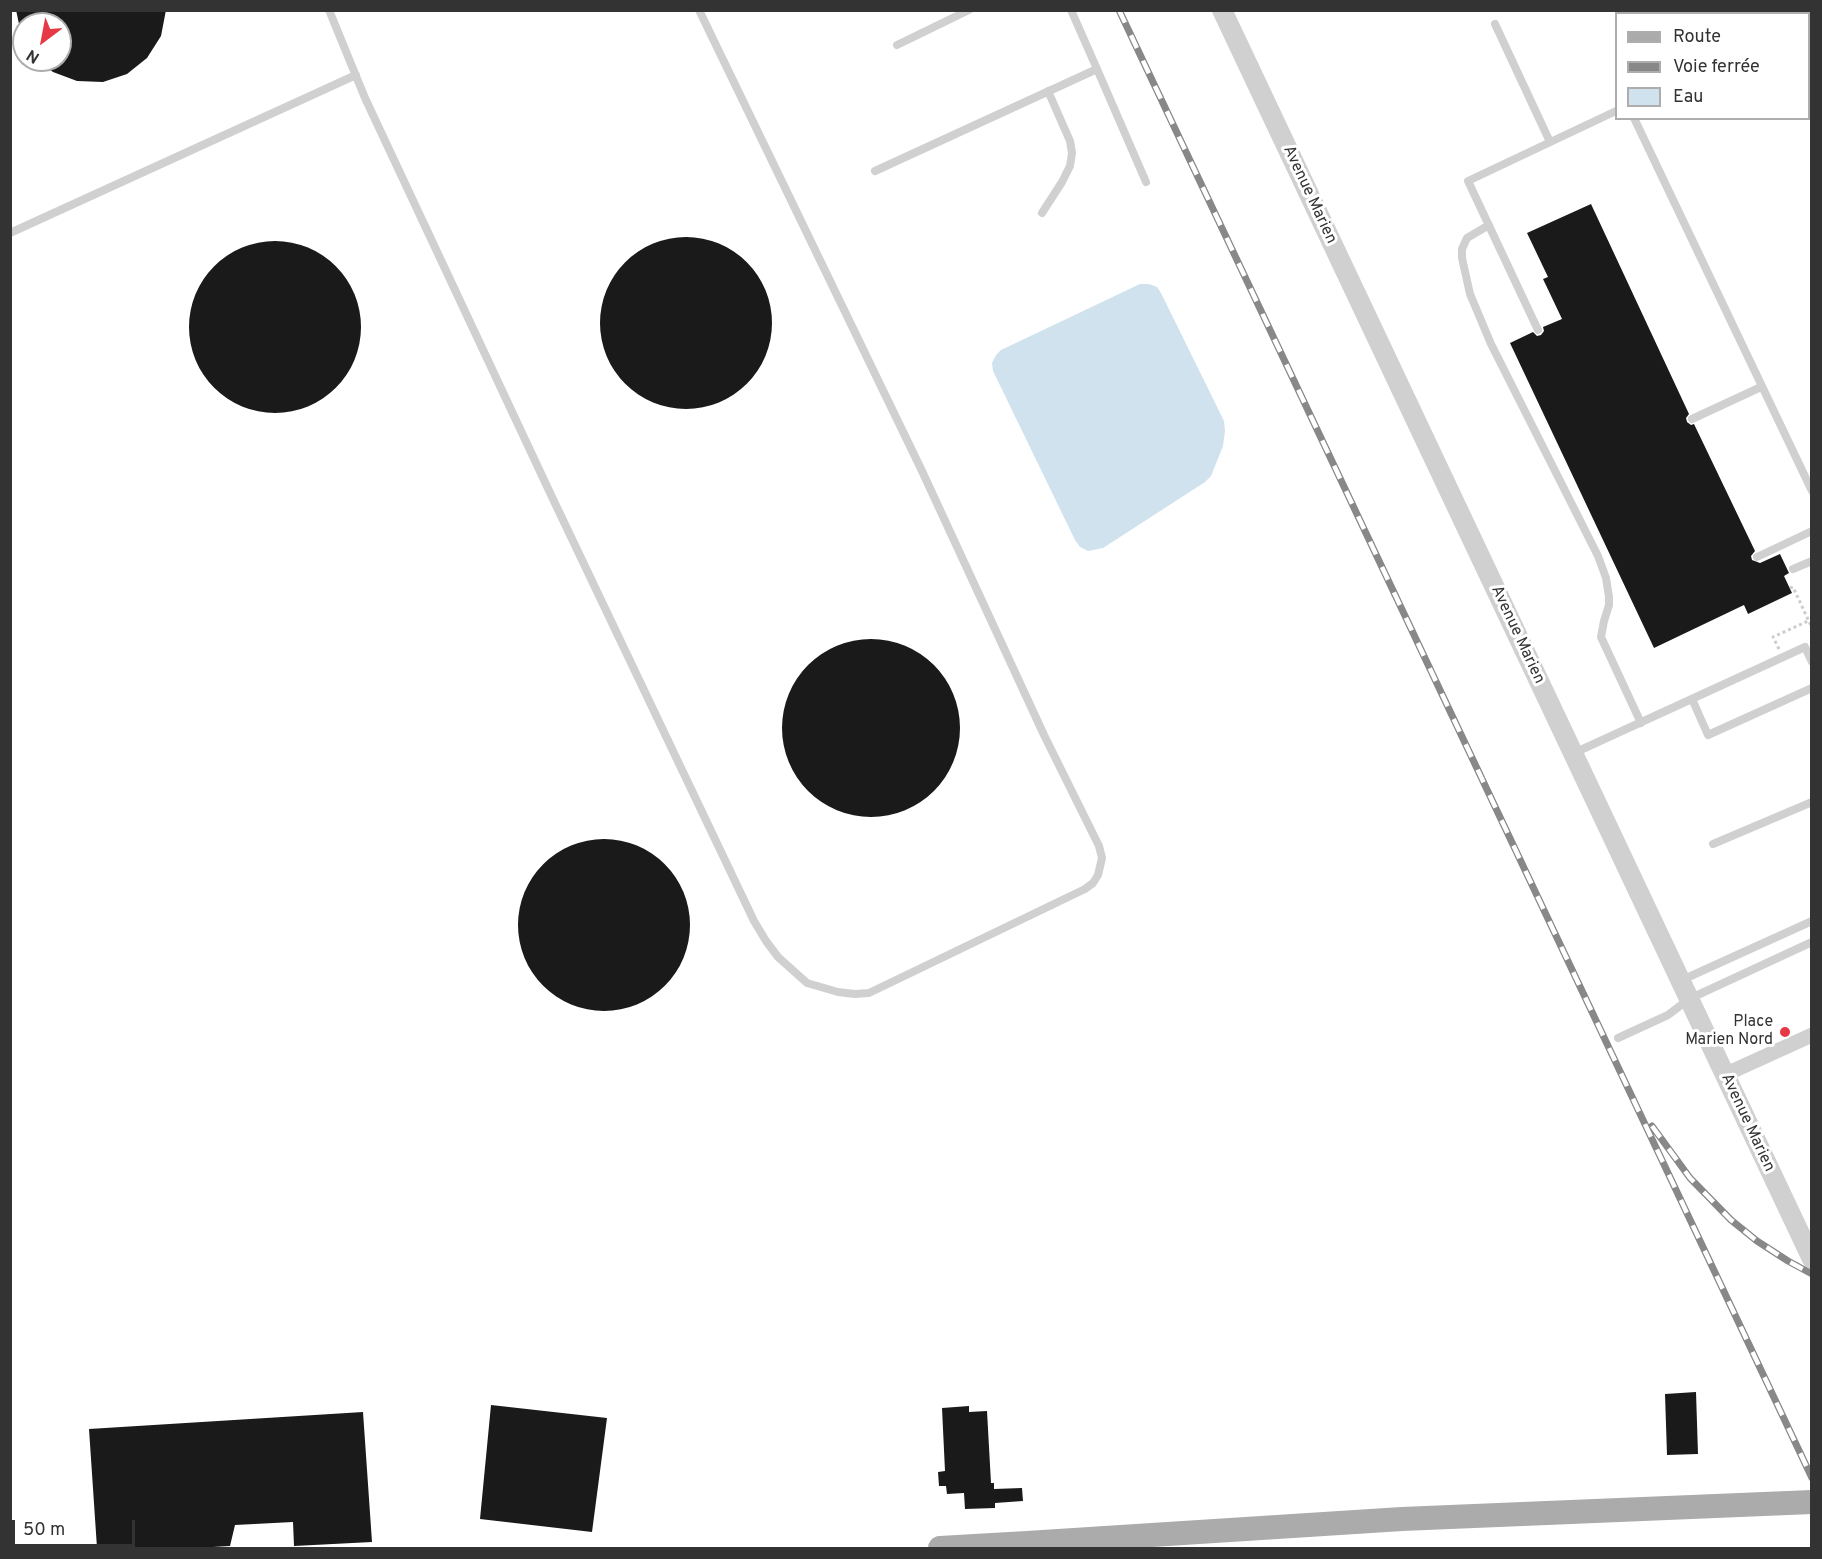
<!DOCTYPE html>
<meta charset="utf-8">
<style>
body{margin:0}
#map{position:relative;width:1822px;height:1559px;overflow:hidden;background:#fff;font-family:Overpass,sans-serif}
canvas{display:block}
.frame{position:absolute;inset:0;border:12px solid #333;pointer-events:none}
.legend{position:absolute;left:1615px;top:12px;width:195px;height:108px;box-sizing:border-box;background:#fff;border:2px solid #adadad;margin:0;padding:8px 10px;list-style:none;font-size:18px;color:#333}
.legend li{display:flex;align-items:center;gap:12px;height:30px}
.legend b{width:30px;border:2px solid #adadad}
.north{position:absolute;left:12px;top:12px;width:60px;height:60px;box-sizing:border-box;background:#fff;border:2px solid #adadad;border-radius:50%;rotate:212deg;font-size:16px;font-weight:700;line-height:24px;text-align:center;color:#333}
.north::after{content:'';display:block;margin:auto;width:21px;height:27px;background:#e63946;clip-path:polygon(50% 0,100% 100%,50% 72%,0 100%)}
.scale{position:absolute;left:12px;top:1520px;width:123px;height:27px;box-sizing:border-box;border:3px solid #333;border-top:0;padding-left:8px;font-size:18px;line-height:21px;white-space:nowrap;color:#333;-webkit-text-stroke:4px #fff;paint-order:stroke}
</style>
<div id="map">
<canvas width="1822" height="1559"></canvas>
<div class="frame"></div>
<ul class="legend">
<li><b style="height:8px;background:#ababab"></b>Route</li>
<li><b style="height:8px;background:#888"></b>Voie ferrée</li>
<li><b style="height:16px;background:#cfe2ee"></b>Eau</li>
</ul>
<div class="north">N</div>
<div class="scale">50 m</div>
</div>
<script>
const c = document.querySelector('canvas').getContext('2d');
c.lineJoin = 'round';
function fill(path, color) {
  c.fillStyle = color;
  c.fill(path, 'evenodd');
}
function shape(rows) {
  const path = new Path2D();
  for (const r of rows) {
    if (r.length === 3) {
      path.moveTo(r[0] + r[2], r[1]);
      path.arc(r[0], r[1], r[2], 0, 2 * Math.PI);
      continue;
    }
    path.moveTo(r[0], r[1]);
    for (let i = 2; i < r.length; i += 2) path.lineTo(r[i], r[i + 1]);
  }
  return path;
}
function strokePath(path, color, width, dash) {
  c.strokeStyle = color;
  c.lineWidth = width;
  c.lineCap = dash ? 'butt' : 'round';
  c.setLineDash(dash || []);
  c.stroke(path);
}
function drawText(font, color, halo, rows, align = 'center') {
  c.font = font + ' Overpass,sans-serif';
  c.lineWidth = 6;
  c.setLineDash([]);
  c.textBaseline = 'middle';
  c.strokeStyle = halo;
  c.fillStyle = color;
  for (const [text, x, y, turn = 0] of rows) {
    c.save();
    c.translate(x, y);
    c.rotate((+turn || 0) * Math.PI / 180);
    c.textAlign = isNaN(turn) ? turn : align;
    if (halo) c.strokeText(text, 0, 0);
    c.fillText(text, 0, 0);
    c.restore();
  }
}
fill(shape([
 [1140,284,1149,284,1157,287,1161,293,1224,421,1225,431,1223,446,1211,476,1205,482,1103,548,1088,551,1080,547,1075,540,993,371,992,363,996,355,1001,350]
]), '#cfe2ee');
fill(shape([
 [16,10,166,10,161,36,147,58,127,74,103,82,77,81,53,72,38,60,60,60,60,24,19,24],
 [1591,204,1689,414,1686,418,1687,422,1691,425,1694,424,1755,551,1751,556,1752,560,1760,563,1780,554,1789,573,1784,576,1792,593,1748,614,1744,605,1654,648,1510,343,1533,332,1537,336,1541,335,1544,331,1543,327,1562,319,1543,279,1548,277,1527,233],
 [686,323,86],
 [275,327,86],
 [871,728,89],
 [604,925,86],
 [1696,1392,1698,1454,1667,1455,1665,1394],
 [491,1405,607,1418,592,1532,480,1519],
 [969,1406,969,1412,987,1411,991,1483,994,1483,994,1489,1022,1488,1023,1501,995,1503,995,1508,965,1509,964,1493,947,1494,946,1486,939,1486,938,1472,945,1471,942,1408],
 [363,1412,372,1542,294,1546,293,1522,235,1525,230,1546,196,1548,97,1548,89,1429]
]), '#1a1a1a');
strokePath(shape([
 [1790,588,1793,587,1812,628],
 [1779,649,1773,637,1808,621]
]), '#cdcdcd', 3, [3, 3]);
strokePath(shape([
 [329,10,365,98,552,497,754,921,766,941,778,957,807,983,838,992,855,994,869,993,1085,889,1093,883,1098,875,1102,858,1099,846,1044,735,922,471,699,10],
 [1702,10,1704,14],
 [1777,14,1783,10],
 [1495,24,1550,142],
 [897,45,969,10],
 [1097,69,1146,182],
 [1634,118,1812,491],
 [875,171,1097,69,1071,10],
 [1042,213,1062,182,1070,166,1072,153,1070,141,1048,91],
 [1489,225,1467,238,1462,249,1462,258,1470,294,1491,344,1598,556,1606,578,1609,597,1609,605,1604,621,1601,637,1641,723],
 [10,233,356,75],
 [1538,330,1468,181,1616,111],
 [1692,419,1761,387],
 [1757,557,1812,531],
 [1793,569,1812,561],
 [1692,699,1708,735,1812,688],
 [1574,753,1805,647,1812,662],
 [1713,844,1812,802],
 [1682,980,1812,921],
 [1618,1038,1668,1015,1689,999,1812,942]
]), '#d0d0d0', 8);
strokePath(shape([
 [1724,1075,1812,1035]
]), '#d0d0d0', 15);
strokePath(shape([
 [1222,10,1812,1259]
]), '#d0d0d0', 20);
strokePath(shape([
 [1027,1543,1402,1519,1812,1502],
 [940,1548,1027,1543,1043,1544]
]), '#ababab', 24);
const rail = shape([
 [1119,10,1812,1478],
 [1652,1126,1690,1178,1731,1220,1757,1241,1788,1261,1812,1274]
]);
strokePath(rail, '#888', 7);
strokePath(rail, '#fff', 4.5, [14]);
for (const [x, y, r, color] of [
 [1785,1032,6,"#e63946"]
]) {
  const dot = new Path2D();
  dot.arc(x, y, r, 0, 2 * Math.PI);
  c.fillStyle = color;
  c.fill(dot);
  strokePath(dot, '#fff', 2);
}
drawText('16px', '#333', '#fff', [
 ["Avenue Marien",1309,195,65],
 ["Avenue Marien",1517,635,65],
 ["Avenue Marien",1747,1123,65]
]);
drawText('16px', '#333', '#fff', [
 ["Place",1773,1023],
 ["Marien Nord",1773,1041]
], 'right');
</script>
